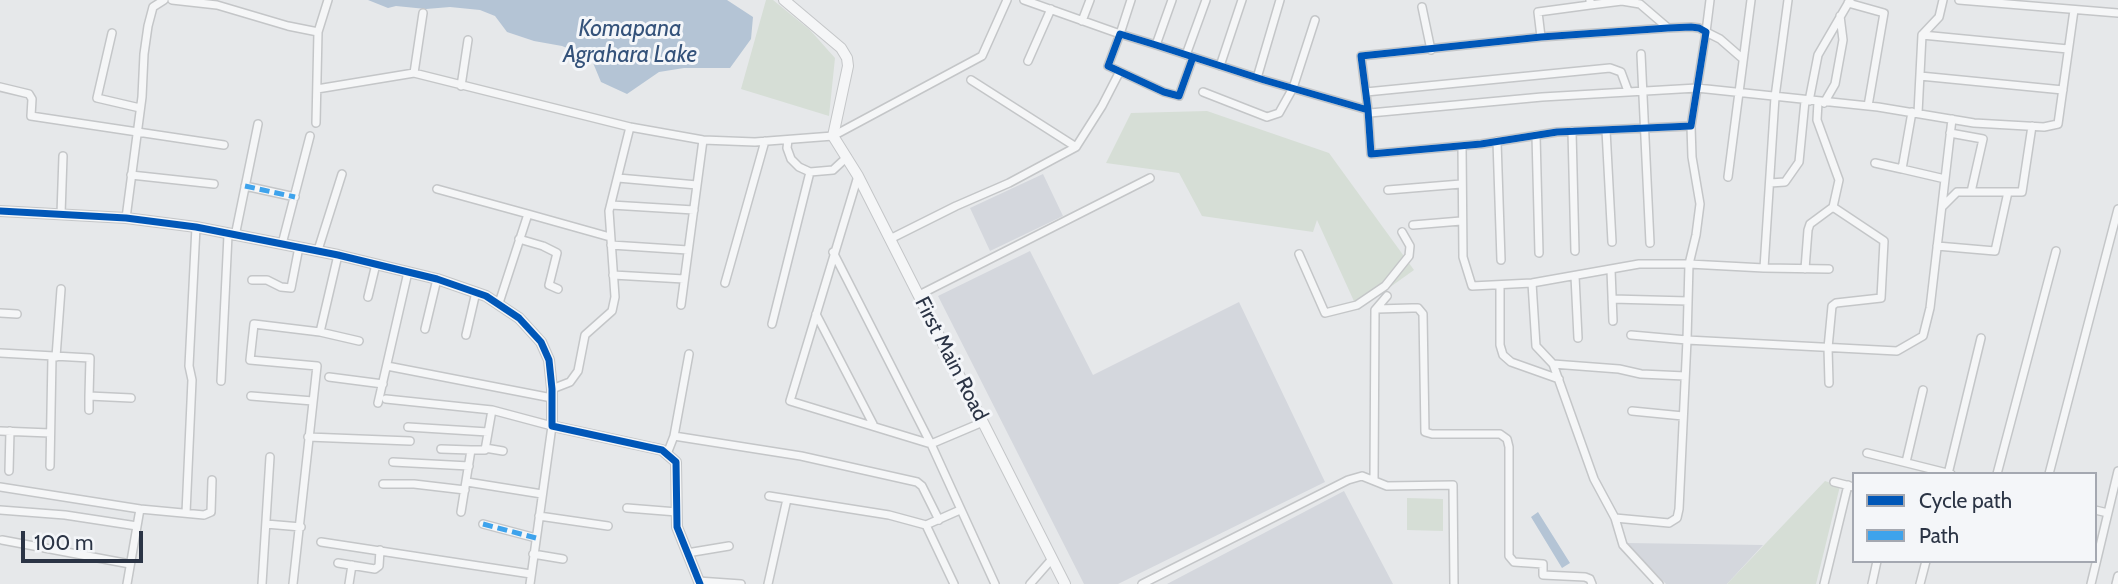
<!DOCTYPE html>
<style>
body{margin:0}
#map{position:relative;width:2118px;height:584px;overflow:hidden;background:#e6e8ea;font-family:Cabin,sans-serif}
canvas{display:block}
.legend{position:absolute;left:1852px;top:472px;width:245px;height:91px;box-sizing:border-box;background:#f4f6f9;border:2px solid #a4a8b1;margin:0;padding:9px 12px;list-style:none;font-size:21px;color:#2b3445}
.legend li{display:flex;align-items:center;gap:14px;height:35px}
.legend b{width:35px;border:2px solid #a4a8b1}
.scale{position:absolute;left:21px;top:531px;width:122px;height:32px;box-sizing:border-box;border:4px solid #2b3445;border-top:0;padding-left:9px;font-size:21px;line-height:24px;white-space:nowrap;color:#2b3445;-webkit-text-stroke:5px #f4f6f9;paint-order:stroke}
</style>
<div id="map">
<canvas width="2118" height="584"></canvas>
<ul class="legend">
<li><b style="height:9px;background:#0057b8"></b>Cycle path</li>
<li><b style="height:9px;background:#3ea3ec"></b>Path</li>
</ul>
<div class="scale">100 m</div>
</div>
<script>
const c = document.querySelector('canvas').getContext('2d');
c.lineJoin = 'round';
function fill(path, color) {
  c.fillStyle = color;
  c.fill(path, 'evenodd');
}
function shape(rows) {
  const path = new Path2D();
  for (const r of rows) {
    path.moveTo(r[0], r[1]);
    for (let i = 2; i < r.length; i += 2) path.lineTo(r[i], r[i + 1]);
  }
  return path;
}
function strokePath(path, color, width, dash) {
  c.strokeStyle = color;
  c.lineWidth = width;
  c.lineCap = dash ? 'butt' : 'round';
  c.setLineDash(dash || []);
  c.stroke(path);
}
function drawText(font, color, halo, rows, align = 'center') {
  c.font = font + ' Cabin,sans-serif';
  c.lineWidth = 6;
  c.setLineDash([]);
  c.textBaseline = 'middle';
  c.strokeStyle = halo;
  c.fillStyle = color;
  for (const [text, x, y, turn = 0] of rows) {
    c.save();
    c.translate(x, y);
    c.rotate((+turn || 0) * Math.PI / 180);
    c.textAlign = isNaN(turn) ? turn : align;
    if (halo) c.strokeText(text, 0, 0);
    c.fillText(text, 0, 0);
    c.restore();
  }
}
fill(shape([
 [1043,174,1063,216,990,251,970,208],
 [1030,251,1093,375,1239,302,1325,482,1118,584,1084,584,938,296],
 [1344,491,1393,584,1167,584],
 [1627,543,1763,545,1727,584,1666,584]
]), '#d4d7dd');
fill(shape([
 [766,0,773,0,810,30,835,58,829,116,741,89],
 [1207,111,1329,153,1414,270,1358,310,1317,220,1313,232,1202,216,1179,173,1106,163,1131,113],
 [1825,481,1840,486,1816,584,1727,584],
 [1407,498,1443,499,1443,531,1407,530]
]), '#d6ded6');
fill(shape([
 [368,0,727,0,753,17,751,39,730,68,684,68,659,72,627,94,601,82,591,58,562,46,534,41,507,32,495,16,480,10,450,7,426,9,396,6,388,8],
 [1538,512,1570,563,1562,568,1531,517]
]), '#b4c4d5');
const minor = shape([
 [172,0,217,5,288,26,318,32],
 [1024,0,1120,34,1131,0],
 [1710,0,1706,32,1720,39,1743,59],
 [1959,0,2118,13],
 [1848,3,1884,13,1868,106],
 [1590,5,1622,1,1640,4,1668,28],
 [1422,7,1431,50],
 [1082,21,1090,0],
 [112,33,97,98,140,108],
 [1922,35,2068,49],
 [1541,37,1538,12,1590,5,1590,0],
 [1156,45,1172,0],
 [1641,54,1650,243],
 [1186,55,1206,0],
 [1193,57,1179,96,1164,92,1108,66,1120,34,1156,45,1264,80,1368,110,1361,56,1541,37,1668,28,1691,27,1699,28,1706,32,1691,126,1557,132,1481,144,1371,154,1368,110],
 [1028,61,1051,9],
 [1220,66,1242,0],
 [414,73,423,13],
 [1920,76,2063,90],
 [1257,78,1280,0],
 [461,86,468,40],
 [0,87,29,94,32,99,31,116,224,145],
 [317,89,414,73,630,127,703,140,755,142,833,136,982,56,1007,0],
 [1203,92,1267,117,1279,113,1293,88,1315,20],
 [1366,92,1610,68,1621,72,1628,91],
 [1809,101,1818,55,1850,0],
 [1824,103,1835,84,1843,40,1840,16],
 [1912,112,1902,169,1945,179],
 [1370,113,1542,97,1697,88,1878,107,1974,123,2044,127,2058,124,2074,10],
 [1918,113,1922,35,1939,17,1943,0],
 [316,123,318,32,328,0],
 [1691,126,1692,157,1700,204,1696,235,1689,264,1764,268,1829,269],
 [1606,130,1612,242],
 [1572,131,1575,251],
 [1950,133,1983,139,1971,192],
 [1536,135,1539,253],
 [788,140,787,148,791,159,799,167,810,172,833,170,847,157],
 [1497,141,1501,260],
 [1462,146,1463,257,1472,286,1532,283,1639,264,1689,264,1687,340,1897,351,1923,336,1930,308,1952,119],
 [1076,147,1102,106,1119,73],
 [1875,163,1902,169],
 [131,175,214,184],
 [858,176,790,401,931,444,983,422],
 [1728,177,1751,0],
 [618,178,697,185],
 [1770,183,1785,182,1799,162,1805,101],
 [245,186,295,197],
 [437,189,528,214],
 [1388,190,1461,184],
 [611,205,694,210],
 [1942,207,1957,192,2022,192,2032,126],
 [61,214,63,156],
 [126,218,142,97,144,54,148,26,153,7,164,0],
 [1413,225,1461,221],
 [235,236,258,124],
 [519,239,543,246,557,253,549,285,558,289],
 [890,239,956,206,1009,183,1076,147,971,80],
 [282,244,310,136],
 [611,245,688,250],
 [1937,246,1995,251,2008,192],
 [318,250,342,174],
 [833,252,931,444,995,584],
 [1299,254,1325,313,1357,305,1385,286,1409,256,1410,246,1402,232],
 [1764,268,1775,97,1788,0],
 [1805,269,1808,230,1810,224,1833,207,1839,180,1817,120,1818,102],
 [1611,270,1613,321],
 [613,275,684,279],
 [1575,276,1578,338],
 [252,280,267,280,281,287,291,288,299,247],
 [725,283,765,141],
 [1532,283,1536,346,1553,364,1594,479,1615,518,1623,545,1659,584],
 [1500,286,1500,345,1503,355,1511,362,1559,379],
 [919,295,1150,178],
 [368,297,376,264],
 [1612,299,1688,301],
 [499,303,528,214,610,237],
 [681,305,703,140],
 [1377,309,1412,308,1418,308,1423,314,1425,432,1432,434,1500,434,1507,439,1509,447,1509,556,1514,562,1543,564,1543,575,1585,577,1590,579,1592,584],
 [0,313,17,314],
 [816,314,873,424],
 [772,324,810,172],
 [425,329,437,279],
 [320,332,338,255],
 [466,335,476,292],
 [0,353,90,358,89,396],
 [56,357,61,289],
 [1553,364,1619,369,1641,374,1685,376],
 [387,366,552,398],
 [329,377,383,384],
 [221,381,228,235],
 [1829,383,1828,348,1832,306,1836,303,1881,298,1884,241,1833,207],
 [552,389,570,382,578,371,585,335,612,311,615,297,609,211,630,127],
 [251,396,313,401],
 [386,399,492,410,552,426,530,584],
 [378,403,408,272],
 [89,410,89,396,131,398],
 [1632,411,1683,416],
 [408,427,488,432],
 [0,431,50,433],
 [674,436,801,456,917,482,922,486,939,520],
 [308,437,410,441],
 [485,448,503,451],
 [441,449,471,450],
 [1867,453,1951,474],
 [667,454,674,436,689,354],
 [393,462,469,466],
 [1906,462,1923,390],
 [50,466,52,357],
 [9,471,10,431],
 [1948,474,1981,338],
 [1997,474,2056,251],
 [2049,474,2118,209],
 [1374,480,1375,310,1387,296],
 [467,482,542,494],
 [1834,482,1854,487],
 [383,484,414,484,465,490],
 [0,487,140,509,204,515,211,512,212,480],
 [769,496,889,515,926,525,960,510],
 [627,508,677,512],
 [0,510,65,515,137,526],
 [2095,510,2108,513],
 [461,512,471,450,485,450,492,410],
 [186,513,192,380,189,366,196,227],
 [539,516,608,526],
 [1615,518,1669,523,1677,518,1679,509,1687,340,1631,335],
 [266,524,301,527],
 [483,524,536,538],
 [926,525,954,584],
 [2,540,130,564],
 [321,542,531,574],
 [687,553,729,546],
 [533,554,563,559],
 [338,563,375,569,379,566,380,550],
 [698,581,741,584],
 [127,584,140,509],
 [262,584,270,457],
 [293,584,317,366,250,360,254,324,320,332,359,341],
 [349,584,352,565],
 [768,584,787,499],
 [1030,584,1052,559],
 [1142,584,1348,480,1362,476,1387,486,1453,485,1454,584],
 [1824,584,1848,485],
 [1872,584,1877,561],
 [1920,584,1926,561],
 [2091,584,2118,471],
 [2116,584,2118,576]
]);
const tertiary = shape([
 [784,0,841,48,847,58,848,66,833,136,858,176,1065,584],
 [0,211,126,218,196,227,338,255,437,279,486,296,519,318,541,342,549,360,552,389,552,426,662,450,676,462,677,527,700,584]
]);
strokePath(minor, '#c4c6c8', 10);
strokePath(tertiary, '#c4c6c8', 12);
strokePath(minor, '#f5f6f7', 7);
strokePath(tertiary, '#f5f6f7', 10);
strokePath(shape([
 [245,186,295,197],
 [483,524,536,538]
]), '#3ea3ec', 5, [10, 5]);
strokePath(shape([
 [1193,57,1179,96,1164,92,1108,66,1120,34,1156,45,1264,80,1368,110,1361,56,1541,37,1668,28,1691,27,1699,28,1706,32,1691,126,1557,132,1481,144,1371,154,1368,110],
 [0,211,126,218,196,227,338,255,437,279,486,296,519,318,541,342,549,360,552,389,552,426,662,450,676,462,677,527,700,584]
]), '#0057b8', 7);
drawText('21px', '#2b3445', '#f4f6f9', [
 ["First Main Road",951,359,63]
]);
drawText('italic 23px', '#34527a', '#f4f6f9', [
 ["Komapana",630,29],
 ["Agrahara Lake",630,55]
]);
</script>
